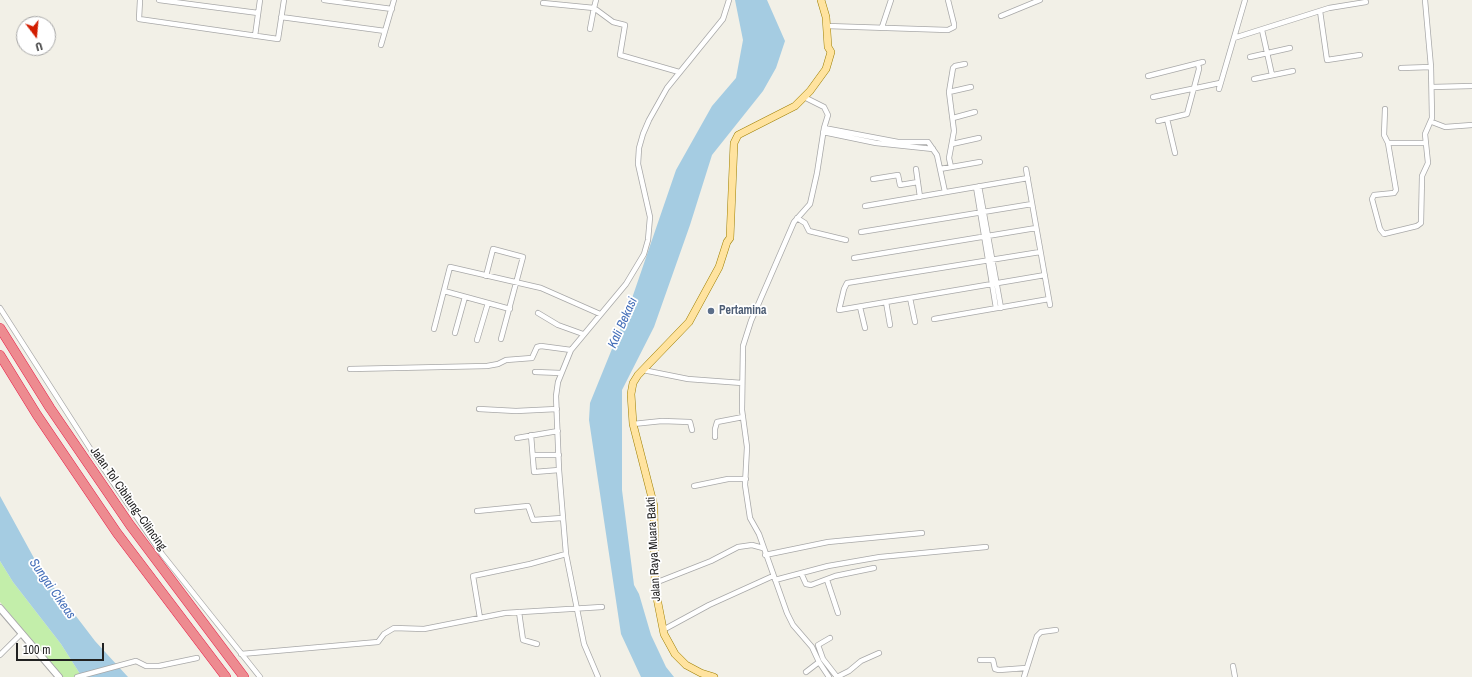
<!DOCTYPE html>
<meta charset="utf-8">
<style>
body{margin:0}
#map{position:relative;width:1472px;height:677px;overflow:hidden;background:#f2f0e7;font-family:"Archivo Narrow",sans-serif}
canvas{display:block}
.north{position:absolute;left:16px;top:16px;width:40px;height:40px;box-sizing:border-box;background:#fff;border:1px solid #a6a6a6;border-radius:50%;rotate:164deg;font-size:11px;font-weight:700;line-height:16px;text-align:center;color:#212121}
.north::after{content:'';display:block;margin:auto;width:14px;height:18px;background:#d21d00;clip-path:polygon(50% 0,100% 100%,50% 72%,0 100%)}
.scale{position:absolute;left:16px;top:643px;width:88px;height:18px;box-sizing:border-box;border:2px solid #212121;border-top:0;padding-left:5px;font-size:12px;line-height:14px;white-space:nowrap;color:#212121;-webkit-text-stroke:3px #fff;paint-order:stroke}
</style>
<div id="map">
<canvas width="1472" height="677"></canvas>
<div class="north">U</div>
<div class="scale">100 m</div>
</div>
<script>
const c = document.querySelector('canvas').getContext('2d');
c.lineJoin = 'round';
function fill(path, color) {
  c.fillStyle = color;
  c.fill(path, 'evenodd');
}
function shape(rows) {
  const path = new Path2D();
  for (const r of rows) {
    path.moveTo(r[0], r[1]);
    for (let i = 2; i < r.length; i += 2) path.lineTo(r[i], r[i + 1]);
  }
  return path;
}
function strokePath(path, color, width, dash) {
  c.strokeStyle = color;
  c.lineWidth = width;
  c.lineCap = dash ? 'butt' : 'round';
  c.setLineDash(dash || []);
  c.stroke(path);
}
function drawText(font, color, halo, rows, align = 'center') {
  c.font = font + ' "Archivo Narrow",sans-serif';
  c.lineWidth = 3.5;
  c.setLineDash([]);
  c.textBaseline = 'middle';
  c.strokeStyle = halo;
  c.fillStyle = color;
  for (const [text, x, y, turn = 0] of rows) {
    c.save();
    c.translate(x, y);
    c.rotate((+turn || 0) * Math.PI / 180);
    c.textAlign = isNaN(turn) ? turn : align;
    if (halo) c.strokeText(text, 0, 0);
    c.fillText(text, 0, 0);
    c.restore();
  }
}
fill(shape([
 [0,561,13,582,61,644,82,677,63,677,0,602]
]), '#c3eeaa');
fill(shape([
 [735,0,767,0,785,41,776,68,763,91,712,155,690,225,654,327,622,390,622,490,634,585,639,594,651,635,666,667,674,677,641,677,621,634,589,420,590,403,629,307,676,170,712,106,736,78,743,40],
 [0,496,40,569,95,641,128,677,82,677,61,644,13,582,0,561]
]), '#a5cce2');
const minor = shape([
 [140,0,139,19,278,39,284,0],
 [159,0,258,13],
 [324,0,392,9],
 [543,3,594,8,596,0],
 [1320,11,1327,60,1360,55],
 [1001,16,1040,0],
 [281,17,385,31],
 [827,26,948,30,954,27,954,24,948,0],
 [882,27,891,0],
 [590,29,594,8,613,22,625,25,620,55,679,72],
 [1262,30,1272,75],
 [255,36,260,0],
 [1234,38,1329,8,1366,2],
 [381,45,394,0],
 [1250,57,1290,48],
 [1401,68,1431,67],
 [1148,76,1203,62],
 [1254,79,1293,71],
 [1432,87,1472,86],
 [1219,89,1245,0],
 [949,92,971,87],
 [804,97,824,107,828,115,824,128,817,173,810,204,794,222,751,321,743,346,742,410,747,447,745,485,750,518,759,534,787,613,793,625,812,647,819,662,829,677],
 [1153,97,1220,83],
 [1385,109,1384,135,1388,143,1426,143],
 [953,118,975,112],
 [1167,119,1175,153],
 [1158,121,1187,114,1199,69,1198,63],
 [1432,122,1445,127,1472,125],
 [824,128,898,142,928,142,937,155,945,192],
 [823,132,876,143,933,149],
 [1388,143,1396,190,1394,193,1374,195,1372,199,1380,229,1384,234,1417,226,1421,223,1422,176,1428,163,1425,134,1432,118,1431,67,1425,0],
 [952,144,979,138],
 [951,167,949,158,954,131,949,92,953,68,955,66,965,64],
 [916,169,920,197],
 [940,169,980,162],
 [1026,169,1050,305],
 [873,179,898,175,900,185,918,182],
 [979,186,1001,308],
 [976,187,996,308],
 [865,206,1028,178],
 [797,218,805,223,809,231,846,240],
 [861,232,1032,204],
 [1040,252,847,283,844,289,839,310,1045,275],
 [854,258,1036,228],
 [486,276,493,249,523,257,501,339],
 [444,291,510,309],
 [910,298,915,322],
 [886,302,890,325],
 [860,307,865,328],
 [0,308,93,453,162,554,260,677],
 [538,313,558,325,583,334],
 [934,319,1049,299],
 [434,329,450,267,541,288,600,314],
 [455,333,465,297],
 [477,340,488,303],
 [350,369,487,366,498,364,506,360,532,358,537,347,541,346,571,350],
 [643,370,688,379,742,383],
 [535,372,561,373],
 [479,409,516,411,557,409],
 [633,424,662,421,690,422,692,430],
 [531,435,534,472,559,470],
 [715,437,715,429,717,422,743,417],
 [517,438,558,431],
 [533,455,559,455],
 [694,486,728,479,746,479],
 [477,511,528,506,533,520,562,518],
 [765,555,828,542,922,533],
 [801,573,806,584,811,585,835,576,874,568],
 [775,580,828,566,880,557,986,547],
 [827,580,838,613],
 [655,583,711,561,738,547,752,545,763,548],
 [519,612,523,640,537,644],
 [480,618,473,576,530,564,566,554],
 [663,630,709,605,773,576],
 [830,638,818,645,823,659,837,677],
 [241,654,378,642,384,634,394,628,424,629,505,613,602,607],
 [0,655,22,633],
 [980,660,993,660,995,669,999,670,1026,668],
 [1233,666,1235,677],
 [806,672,819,662],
 [77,677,136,661,146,666,159,666,197,658],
 [598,677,584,644,566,554,559,470,556,396,558,382,571,350,626,284,644,254,648,240,650,217,638,164,639,148,643,134,649,120,667,88,723,19,729,0],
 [837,677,849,671,861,661,879,653],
 [1024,677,1037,636,1041,632,1056,630]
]);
const tertiary = shape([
 [0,608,59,677]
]);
const primary = shape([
 [714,677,701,673,686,665,675,654,664,634,655,588,654,506,633,424,631,394,633,383,638,375,689,322,719,267,727,242,730,238,734,143,738,135,795,106,810,91,826,69,831,52,828,47,826,17,821,0]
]);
const motorway = shape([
 [0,328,50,408,130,525,244,677],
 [0,355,37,415,117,533,226,677]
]);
strokePath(minor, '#a8a8a8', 6);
strokePath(tertiary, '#a8a8a8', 8);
strokePath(primary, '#9e7f00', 8);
strokePath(motorway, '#e71d47', 10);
strokePath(minor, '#fff', 4.5);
strokePath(tertiary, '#fff', 6);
strokePath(primary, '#ffe39f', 7);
strokePath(motorway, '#ed8b90', 9);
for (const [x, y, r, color] of [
 [711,311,4,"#5c6f8a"]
]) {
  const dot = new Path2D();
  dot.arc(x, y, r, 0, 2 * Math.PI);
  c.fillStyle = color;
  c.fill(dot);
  strokePath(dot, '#fff', 1.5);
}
drawText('bold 12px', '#4e5e75', '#fff', [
 ["Pertamina",719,311]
], 'left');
drawText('12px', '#212121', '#fff', [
 ["Jalan Tol Cibitung–Cilincing",128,499,55],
 ["Jalan Raya Muara Bakti",654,549,-93]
]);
drawText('italic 13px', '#456fb9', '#fff', [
 ["Kali Bekasi",623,323,-66],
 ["Sungai Cikeas",52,589,55]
]);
</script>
